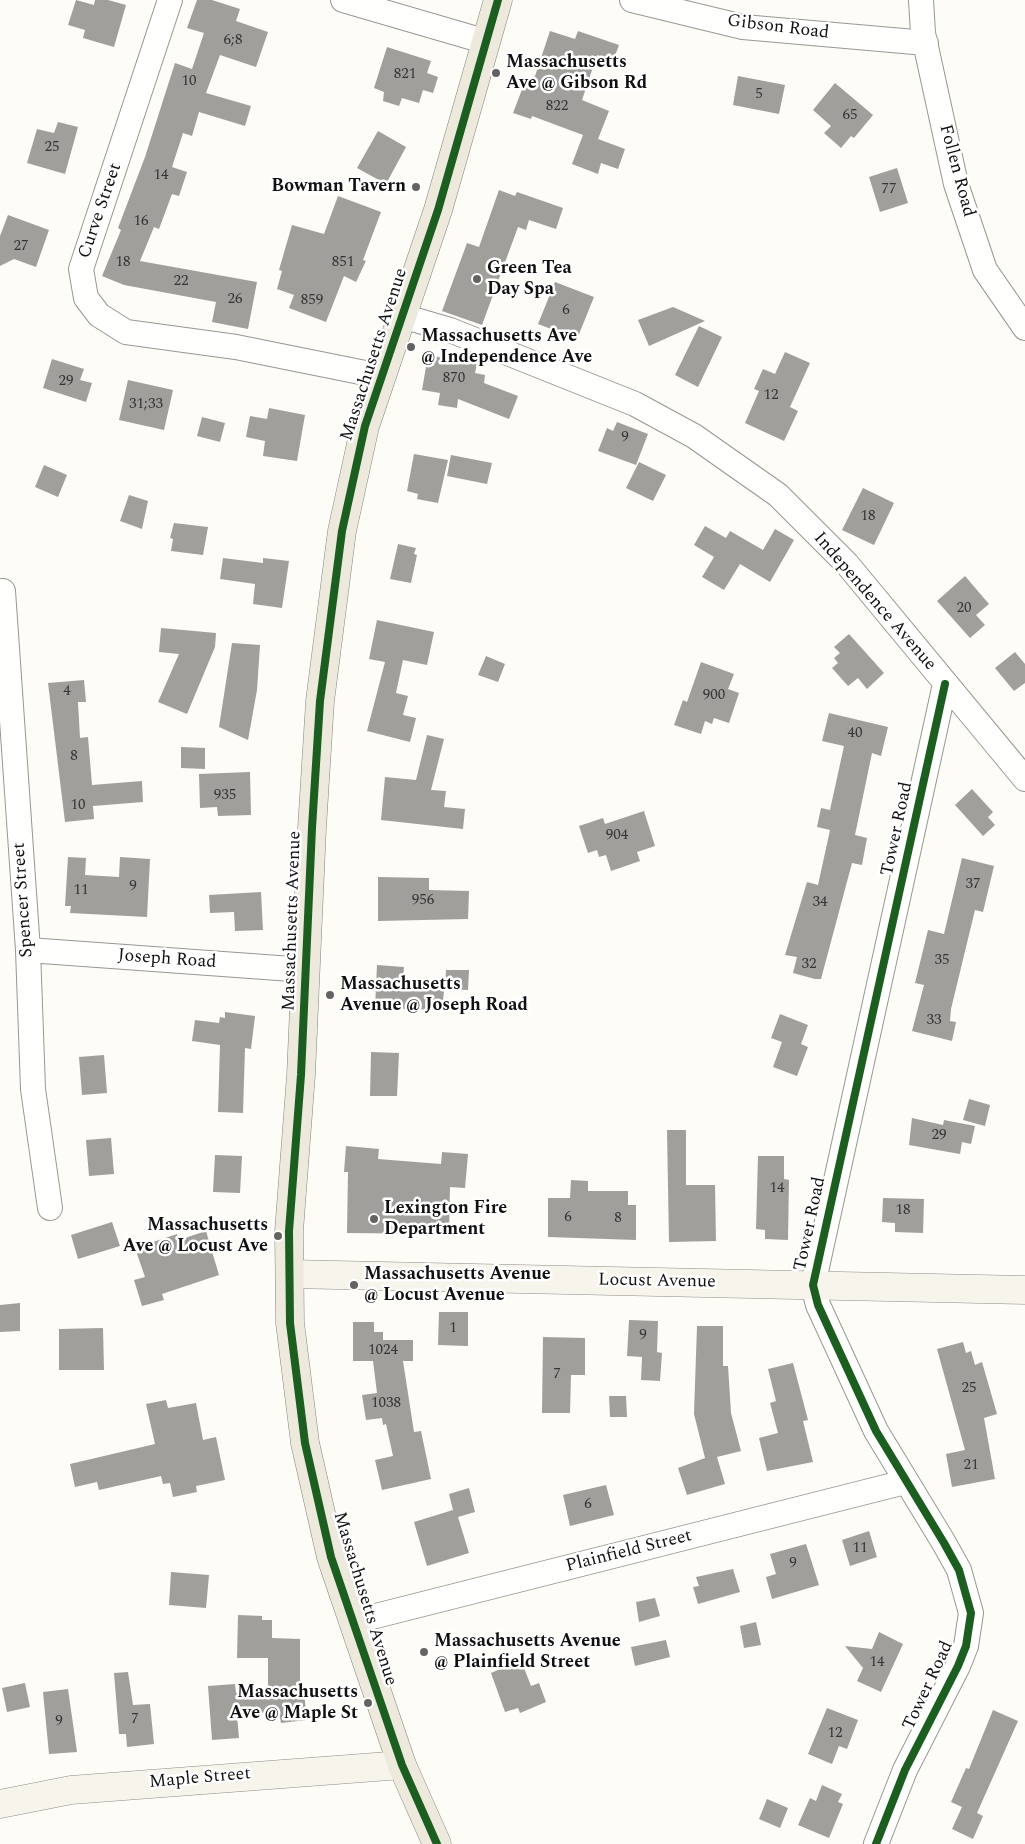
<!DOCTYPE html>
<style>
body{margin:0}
canvas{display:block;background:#fdfcf7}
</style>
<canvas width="1025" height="1844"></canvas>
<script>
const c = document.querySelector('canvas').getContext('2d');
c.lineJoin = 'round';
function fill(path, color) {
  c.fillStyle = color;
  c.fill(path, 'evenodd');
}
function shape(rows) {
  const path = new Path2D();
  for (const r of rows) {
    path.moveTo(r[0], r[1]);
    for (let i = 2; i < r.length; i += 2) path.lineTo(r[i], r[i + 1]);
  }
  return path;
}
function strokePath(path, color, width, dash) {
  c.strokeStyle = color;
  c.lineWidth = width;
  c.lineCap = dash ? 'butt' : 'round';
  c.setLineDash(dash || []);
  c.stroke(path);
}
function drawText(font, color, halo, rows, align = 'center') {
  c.font = font + ' Spectral,serif';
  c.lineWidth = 5;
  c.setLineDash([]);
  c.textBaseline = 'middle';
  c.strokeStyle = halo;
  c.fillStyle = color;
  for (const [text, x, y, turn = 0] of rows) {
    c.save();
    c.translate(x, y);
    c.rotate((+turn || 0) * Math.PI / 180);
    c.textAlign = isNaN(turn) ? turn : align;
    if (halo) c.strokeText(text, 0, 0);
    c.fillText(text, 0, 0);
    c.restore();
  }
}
fill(shape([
 [76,0,94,5,95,0,108,0,126,5,114,47,83,38,85,30,68,25],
 [197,0,212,0,240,9,236,21,268,32,256,67,220,55,206,93,251,106,245,126,199,112,192,136,183,133,172,167,187,172,179,196,172,194,159,229,154,227,140,261,257,282,248,329,212,322,216,302,124,285,102,276,121,230,118,228,145,157,175,63,192,69,204,33,187,28],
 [550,31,575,39,578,31,619,45,613,61,597,55,582,100,609,111,598,139,625,149,618,169,601,163,598,174,572,164,583,135,532,116,531,119,513,113,526,79,533,82],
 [387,47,431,61,427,73,438,77,433,93,423,90,419,103,402,98,399,106,383,101,384,92,374,88],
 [738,76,785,85,779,114,733,105],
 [835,83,873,115,854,138,851,136,841,148,824,133,831,126,813,110],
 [58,122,78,127,65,174,27,163,37,129,54,133],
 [378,131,406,147,386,184,357,168],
 [897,168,908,203,880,212,869,177],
 [499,190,515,196,517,192,563,208,556,229,529,220,526,230,518,227,482,325,442,311,467,243,479,247],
 [338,196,381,212,363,260,366,261,356,282,344,276,326,322,289,308,294,295,277,289,282,271,279,270,292,225,324,234],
 [8,215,49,230,36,267,14,259,0,266,0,236],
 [555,282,594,297,577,339,538,324],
 [673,307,705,321,649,346,638,320],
 [699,326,722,337,698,387,675,375],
 [785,352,810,363,790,407,798,411,784,441,745,423,759,391,754,389,763,369,775,374],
 [428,355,477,364,475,373,485,375,484,383,518,396,509,419,458,399,457,408,438,405,440,393,422,390],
 [52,359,84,369,80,380,92,383,86,402,43,388],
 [128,380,173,390,164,430,119,420],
 [269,408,305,415,297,461,263,456,265,441,246,437,250,416,267,419],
 [202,417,225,423,220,442,197,436],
 [617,422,648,434,636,465,598,451,607,428,613,431],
 [414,454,448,460,438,503,417,499,418,494,407,491],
 [451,455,492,463,487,484,447,476],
 [639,462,666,475,653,501,626,488],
 [44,465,67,475,58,497,35,487],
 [863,488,894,503,874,545,842,530],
 [129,495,148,501,142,529,120,521],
 [174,523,208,527,203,555,171,551,173,539,170,538],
 [705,526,726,538,730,531,763,550,775,529,794,540,770,582,740,564,724,590,702,577,714,557,694,545],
 [398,544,416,548,414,554,417,555,411,583,390,579],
 [223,558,263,563,263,558,289,561,282,608,253,604,255,584,220,579],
 [965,576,989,604,976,615,985,625,970,638,937,601],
 [377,620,434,632,427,665,403,660,396,693,408,696,403,715,416,718,410,742,367,731,385,662,369,659],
 [161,628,216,633,215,647,187,714,158,702,179,654,159,652],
 [849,634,884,673,867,689,858,678,848,686,832,668,838,663,834,658,840,653,834,647],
 [232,643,260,645,257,690,248,740,219,727],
 [1015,652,1025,664,1025,683,1014,691,995,668],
 [486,656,505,664,498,682,478,675],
 [701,662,734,674,728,689,739,693,729,723,714,718,712,724,705,721,701,734,674,725,683,700,687,702],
 [84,680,86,702,78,702,80,738,88,737,92,785,142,781,143,802,93,806,94,819,65,822,48,683],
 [829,713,888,727,881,756,872,753,855,835,867,838,862,865,852,863,821,979,815,979,793,973,797,957,785,955,807,882,818,885,830,830,817,827,821,808,830,810,844,746,822,741],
 [427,735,444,739,431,790,446,791,444,807,465,809,463,829,381,820,385,777,416,780],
 [181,747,205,748,205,769,181,768],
 [250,772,251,815,218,816,217,807,200,808,199,774],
 [972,789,993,812,988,817,995,825,983,836,955,805],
 [644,811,655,846,637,852,640,861,611,871,606,855,599,857,597,850,588,853,579,826,603,818,605,824],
 [68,857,86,858,85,875,119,877,120,857,150,859,147,917,70,913,71,906,65,906],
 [962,858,994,866,983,912,975,910,951,1009,950,1021,956,1022,952,1041,912,1031,924,985,915,983,928,930,944,934],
 [378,877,429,878,429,890,469,891,468,919,378,921],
 [261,892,263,930,235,931,234,912,210,913,209,895],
 [377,965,404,967,403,980,445,981,442,1010,375,1008],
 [446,970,469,970,468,990,445,989],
 [225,1012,255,1016,251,1049,245,1048,243,1113,218,1112,220,1045,192,1041,195,1020,219,1023,220,1017,225,1018],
 [780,1014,808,1025,801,1044,808,1047,797,1076,773,1067,782,1042,771,1038],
 [371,1052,399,1053,397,1096,370,1096],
 [104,1055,107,1093,82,1095,79,1057],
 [969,1099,990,1105,985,1126,963,1120],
 [912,1118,943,1125,944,1120,975,1126,971,1144,962,1142,960,1154,909,1145],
 [667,1130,686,1130,686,1185,715,1185,716,1241,669,1242],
 [111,1138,114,1174,89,1176,86,1140],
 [346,1146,379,1149,378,1159,441,1164,442,1152,468,1154,465,1188,450,1187,449,1234,347,1233,348,1172,344,1172],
 [215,1155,242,1156,240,1193,213,1192],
 [758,1156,784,1156,784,1179,789,1180,788,1240,765,1239,765,1230,756,1229],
 [571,1180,588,1181,588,1191,628,1191,628,1205,636,1205,636,1240,548,1237,548,1198,570,1198],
 [883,1198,924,1199,923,1233,895,1232,895,1223,882,1222],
 [112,1222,120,1246,78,1259,71,1235],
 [206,1231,219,1275,162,1294,164,1300,142,1306,134,1280,145,1277,135,1248,177,1234,179,1240],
 [20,1303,20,1331,0,1332,0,1305],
 [439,1312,468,1312,468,1346,438,1345],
 [629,1320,658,1321,657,1352,662,1353,660,1381,641,1380,642,1357,627,1356],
 [353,1322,374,1322,374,1332,383,1332,383,1340,413,1340,413,1361,403,1361,414,1432,421,1431,431,1479,382,1490,375,1460,393,1456,386,1424,383,1425,382,1418,366,1420,362,1395,377,1393,373,1361,353,1361],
 [697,1326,723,1326,723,1366,728,1366,731,1413,741,1451,717,1457,725,1484,687,1495,678,1468,705,1458,694,1414],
 [103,1328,104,1370,59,1370,59,1329],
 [543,1337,585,1338,585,1375,571,1375,570,1413,542,1413],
 [963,1342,966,1353,971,1351,975,1365,982,1362,997,1414,984,1418,995,1479,952,1487,946,1454,965,1450,937,1349],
 [793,1363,808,1420,803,1421,813,1462,767,1471,759,1438,778,1433,770,1403,776,1401,768,1369],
 [609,1396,626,1396,627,1417,610,1417],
 [166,1400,168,1408,196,1403,203,1440,216,1437,225,1480,196,1486,197,1492,173,1497,170,1483,163,1484,161,1476,99,1490,97,1482,75,1487,70,1464,155,1444,146,1404],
 [606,1485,614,1515,570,1526,563,1495],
 [469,1488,475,1512,458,1517,469,1553,427,1566,414,1522,453,1510,449,1494],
 [869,1531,877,1557,850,1566,842,1540],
 [806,1544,819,1585,772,1599,766,1577,776,1574,770,1554],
 [733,1569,740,1592,698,1604,693,1587,699,1586,696,1577],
 [171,1572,209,1575,206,1608,169,1605],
 [655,1598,660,1616,639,1622,636,1602],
 [238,1615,262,1616,262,1620,272,1620,272,1638,300,1639,300,1685,303,1684,307,1720,281,1723,279,1711,237,1715,239,1738,212,1740,208,1686,235,1684,236,1693,268,1690,268,1658,237,1658],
 [756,1622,761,1645,744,1648,740,1626],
 [879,1632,903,1644,881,1692,857,1681,863,1668,845,1646,872,1649],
 [666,1640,670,1657,635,1666,631,1647],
 [521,1660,531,1686,539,1683,546,1702,520,1713,518,1708,505,1712,491,1673],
 [128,1672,133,1705,150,1704,154,1744,127,1747,126,1734,119,1734,114,1673],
 [25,1683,30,1707,7,1712,2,1688],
 [68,1689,77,1752,49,1754,43,1692],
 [827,1708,858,1720,847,1749,839,1746,832,1764,808,1754],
 [993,1710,1018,1721,977,1813,983,1816,973,1839,952,1829,962,1807,951,1802,966,1768,969,1769],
 [822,1785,842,1794,838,1802,843,1804,829,1838,798,1825,810,1798,816,1801],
 [767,1799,788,1808,780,1828,759,1819]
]), '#a19f9c');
const street = shape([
 [170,0,81,269,86,298,99,315,126,332,236,347,380,376],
 [343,0,487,42],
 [632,0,743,27,926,43],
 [921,0,923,33,956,184,985,270,1025,328],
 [402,316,450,330,635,404,694,436,778,495,847,564,1025,779],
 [3,591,28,950,33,1089,50,1208],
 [28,950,306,970],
 [352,1622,905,1482],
 [876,1844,905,1770,958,1666,966,1646,971,1613,959,1570,944,1543,876,1431,818,1305,813,1285,945,684]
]);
const secondary = shape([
 [290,1274,1025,1290],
 [0,1804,71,1790,402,1765]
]);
const primary = shape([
 [437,1844,402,1765,331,1557,305,1443,290,1323,289,1231,301,1075,312,828,320,701,342,531,365,426,438,210,498,0]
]);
strokePath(street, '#979795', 26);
strokePath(secondary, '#8e8d8b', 29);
strokePath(primary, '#858482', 29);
strokePath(street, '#fffffe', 24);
strokePath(secondary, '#f6f4eb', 28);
strokePath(primary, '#ede9dc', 28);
strokePath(shape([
 [437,1844,402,1765,331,1557,305,1443,290,1323,289,1231,301,1075,312,828,320,701,342,531,365,426,438,210,498,0],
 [876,1844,905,1770,958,1666,966,1646,971,1613,959,1570,944,1543,876,1431,818,1305,813,1285,945,684]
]), '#1b5e20', 8);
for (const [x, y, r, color] of [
 [496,73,5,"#646362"],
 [416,187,5,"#646362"],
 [477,279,5,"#646362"],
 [411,347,5,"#646362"],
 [330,995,5,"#646362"],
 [374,1219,5,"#646362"],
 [278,1236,5,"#646362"],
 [354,1285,5,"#646362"],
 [424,1652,5,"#646362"],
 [368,1703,5,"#646362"]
]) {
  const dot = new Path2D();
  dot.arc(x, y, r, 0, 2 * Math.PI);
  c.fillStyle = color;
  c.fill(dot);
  strokePath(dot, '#fff', 2);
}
drawText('15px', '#353434', null, [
 ["6;8",233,41],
 ["821",405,75],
 ["10",189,82],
 ["5",759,95],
 ["822",557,107],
 ["65",850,116],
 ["25",52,148],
 ["14",161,176],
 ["77",889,190],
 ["16",141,222],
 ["27",21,247],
 ["18",123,263],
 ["851",343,263],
 ["22",181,282],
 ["26",235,300],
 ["859",312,301],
 ["6",566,311],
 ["870",454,379],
 ["29",66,382],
 ["12",771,396],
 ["31;33",146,405],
 ["9",625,438],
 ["18",868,517],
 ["20",964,609],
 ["4",67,692],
 ["900",714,696],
 ["40",855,734],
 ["8",74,757],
 ["935",225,796],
 ["10",78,806],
 ["904",617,836],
 ["37",973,885],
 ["9",133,887],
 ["11",81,891],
 ["956",423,901],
 ["34",820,903],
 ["35",942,961],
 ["32",809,965],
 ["33",934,1021],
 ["29",939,1136],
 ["14",777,1189],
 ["18",903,1211],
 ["6",568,1218],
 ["8",618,1219],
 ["1",453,1329],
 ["9",643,1336],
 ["1024",383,1351],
 ["7",557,1375],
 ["25",969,1389],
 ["1038",386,1404],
 ["21",971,1466],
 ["6",588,1505],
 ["11",860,1549],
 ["9",793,1564],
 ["14",877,1663],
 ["7",135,1720],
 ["9",59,1722],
 ["12",835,1734]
]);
drawText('18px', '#111', '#fff', [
 ["Gibson Road",778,28,7],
 ["Follen Road",956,171,75],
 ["Curve Street",101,211,-71],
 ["Massachusetts Avenue",375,355,-72],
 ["Independence Avenue",874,602,49],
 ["Tower Road",898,829,-78],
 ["Spencer Street",24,900,-94],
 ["Massachusetts Avenue",293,921,-88],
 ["Joseph Road",167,960,4],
 ["Tower Road",811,1224,-78],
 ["Locust Avenue",657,1282,1],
 ["Plainfield Street",629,1552,-14],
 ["Massachusetts Avenue",364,1599,73],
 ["Tower Road",929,1686,-65],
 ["Maple Street",200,1779,-5]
]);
drawText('bold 18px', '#111', '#fff', [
 ["Massachusetts",506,63],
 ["Ave @ Gibson Rd",506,84],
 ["Bowman Tavern",406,187,"right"],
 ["Green Tea",487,269],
 ["Day Spa",487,290],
 ["Massachusetts Ave",421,337],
 ["@ Independence Ave",421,358],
 ["Massachusetts",340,985],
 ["Avenue @ Joseph Road",340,1006],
 ["Lexington Fire",384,1209],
 ["Department",384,1230],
 ["Massachusetts",268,1226,"right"],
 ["Ave @ Locust Ave",268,1247,"right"],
 ["Massachusetts Avenue",364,1275],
 ["@ Locust Avenue",364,1296],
 ["Massachusetts Avenue",434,1642],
 ["@ Plainfield Street",434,1663],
 ["Massachusetts",358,1693,"right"],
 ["Ave @ Maple St",358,1714,"right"]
], 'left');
</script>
